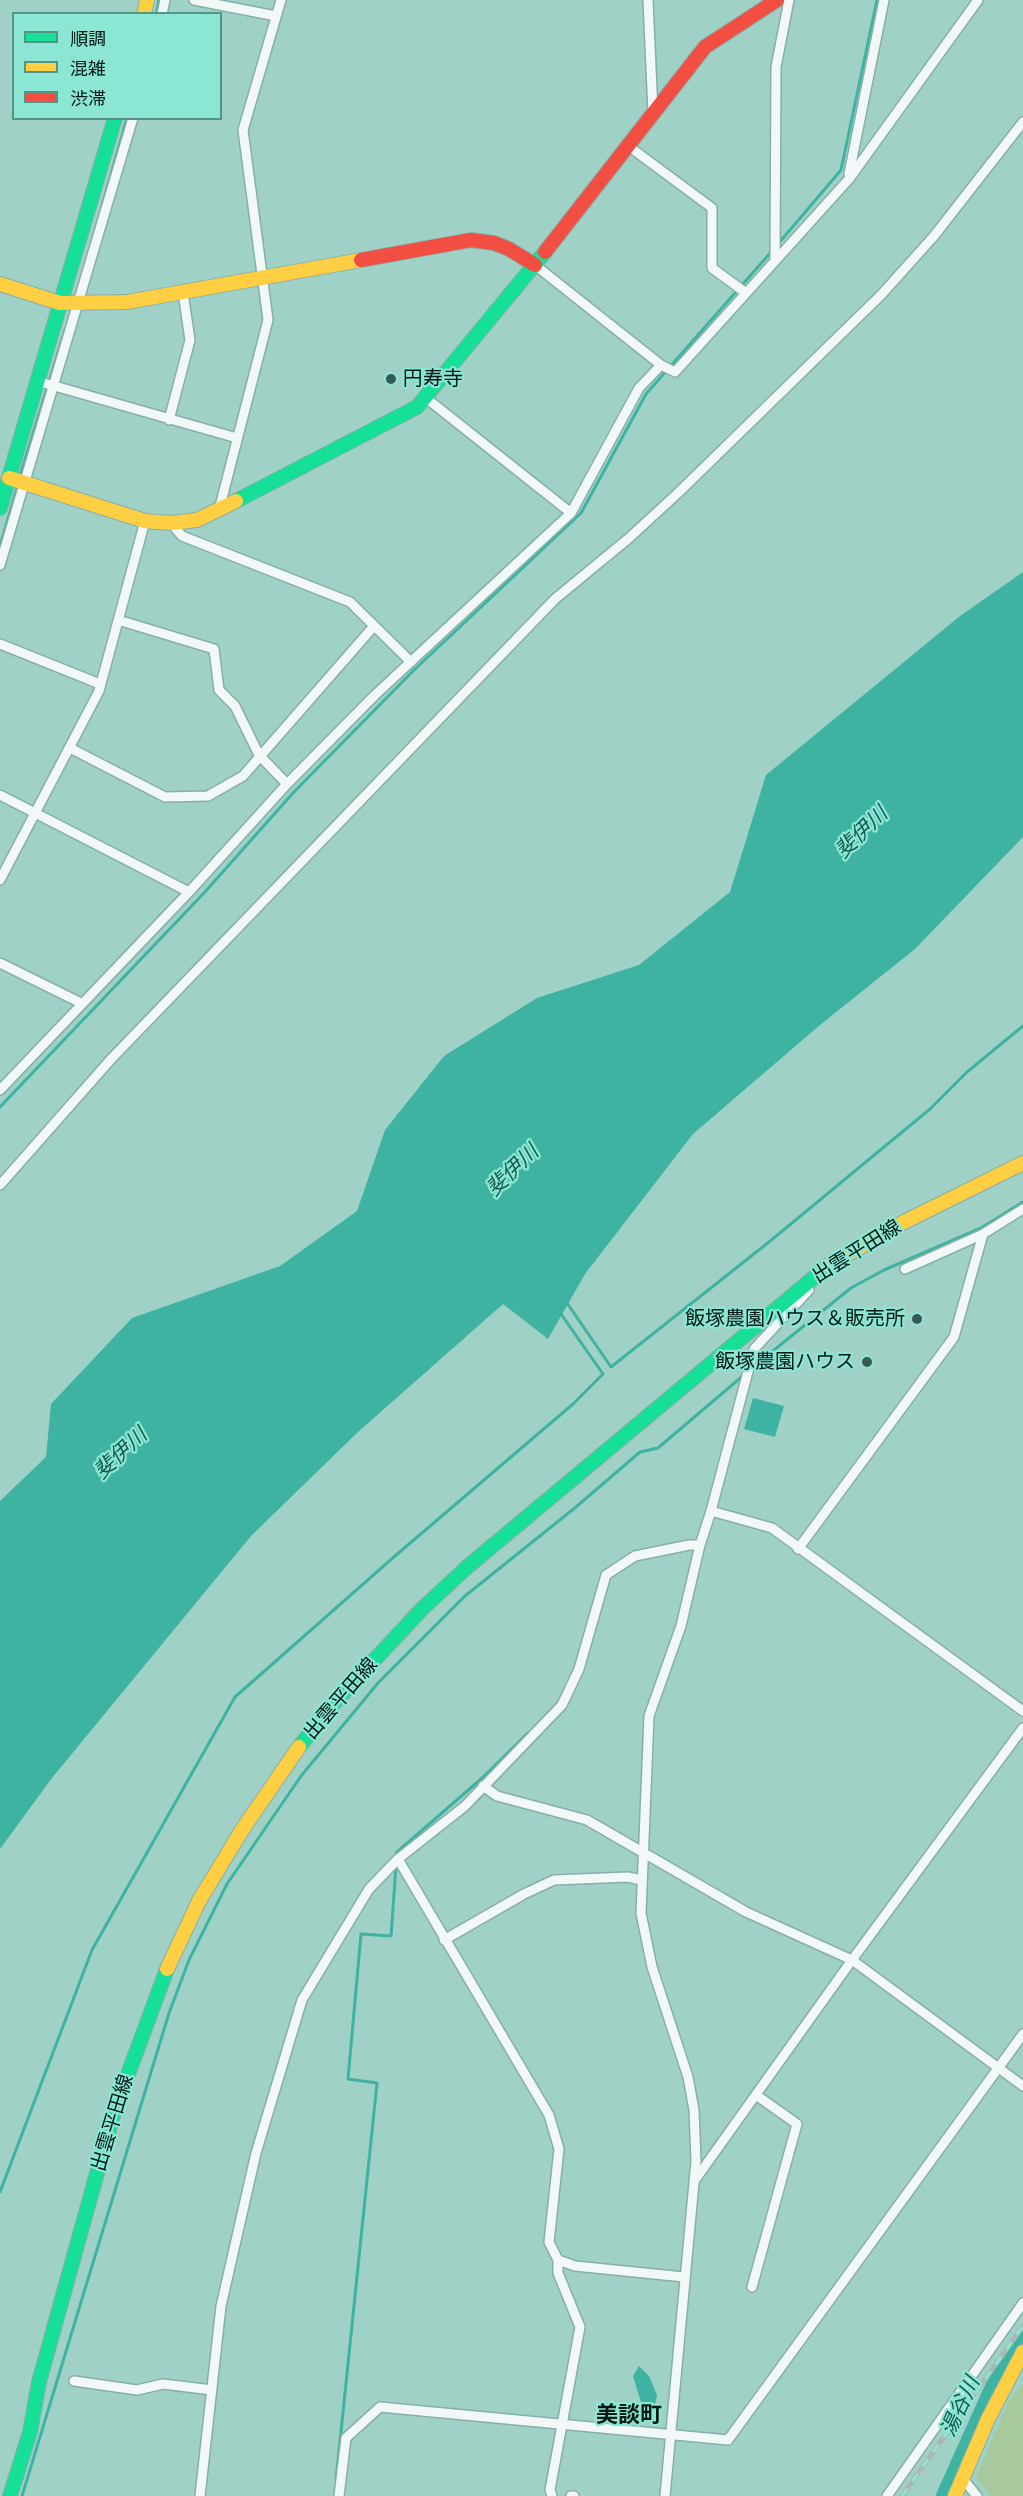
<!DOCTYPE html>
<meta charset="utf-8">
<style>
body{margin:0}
#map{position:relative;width:1023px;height:2496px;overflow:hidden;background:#a0d1c7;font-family:"Fira Sans Condensed","Noto Sans JP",sans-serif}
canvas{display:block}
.legend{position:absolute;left:12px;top:12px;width:210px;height:108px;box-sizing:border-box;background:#8be6d4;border:2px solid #539487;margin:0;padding:8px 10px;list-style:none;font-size:18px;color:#001814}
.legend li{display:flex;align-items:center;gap:12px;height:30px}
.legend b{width:30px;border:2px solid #539487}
</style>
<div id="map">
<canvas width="1023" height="2496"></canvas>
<ul class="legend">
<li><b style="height:8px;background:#16e098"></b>順調</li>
<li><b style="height:8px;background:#ffcf43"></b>混雑</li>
<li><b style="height:8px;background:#f24e42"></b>渋滞</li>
</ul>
</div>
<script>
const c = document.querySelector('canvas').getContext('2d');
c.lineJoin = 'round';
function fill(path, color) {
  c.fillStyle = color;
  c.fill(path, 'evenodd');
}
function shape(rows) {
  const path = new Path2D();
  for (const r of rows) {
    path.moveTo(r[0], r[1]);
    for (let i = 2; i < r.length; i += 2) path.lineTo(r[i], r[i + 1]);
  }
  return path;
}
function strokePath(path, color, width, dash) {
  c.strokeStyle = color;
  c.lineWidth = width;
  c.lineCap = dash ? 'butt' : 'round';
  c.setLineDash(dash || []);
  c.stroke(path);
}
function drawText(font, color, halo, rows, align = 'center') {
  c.font = font + ' "Fira Sans Condensed","Noto Sans JP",sans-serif';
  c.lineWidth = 4.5;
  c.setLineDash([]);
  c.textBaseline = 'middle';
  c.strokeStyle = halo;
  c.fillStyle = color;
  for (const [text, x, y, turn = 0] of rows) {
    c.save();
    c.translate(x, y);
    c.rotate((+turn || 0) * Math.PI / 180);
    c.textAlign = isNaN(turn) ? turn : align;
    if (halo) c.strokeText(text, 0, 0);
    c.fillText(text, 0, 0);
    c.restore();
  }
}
fill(shape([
 [1023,2384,1023,2496,990,2496,976,2477,1008,2402]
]), '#a8c89d');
fill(shape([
 [1023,572,1023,837,915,949,820,1025,693,1134,585,1274,548,1339,503,1304,358,1432,251,1536,52,1778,0,1849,0,1501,46,1457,51,1404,132,1318,280,1266,357,1211,385,1130,444,1056,537,998,639,965,730,892,766,775,960,616],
 [753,1398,784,1406,775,1437,744,1429],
 [639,2366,649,2376,657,2395,654,2411,643,2409,633,2376]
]), '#3fb3a2');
strokePath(shape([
 [156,14,159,0],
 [102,206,127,118],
 [778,244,841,170,877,0],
 [20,476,65,330],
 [0,546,18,485],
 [0,1107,204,893,293,793,413,671,581,513,646,394,772,251],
 [567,1303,611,1367,769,1242,930,1109,967,1072,1023,1026],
 [753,1367,851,1288,884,1270,981,1228,1023,1202],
 [396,1856,397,1852,481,1779,528,1733],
 [0,2192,92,1950,235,1697,395,1556,573,1404,603,1374,561,1314],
 [336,2480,377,2083,348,2079,361,1934,391,1936,396,1866],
 [22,2496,169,2013,189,1960,227,1884,301,1776,378,1683,465,1596,576,1507,640,1452,658,1448,745,1374]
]), '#3fb3a2', 3);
strokePath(shape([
 [945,2496,994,2387,1023,2340]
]), '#3fb3a2', 18);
const street = shape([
 [194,0,276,16],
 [648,0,653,112],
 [162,14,165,0],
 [627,145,712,208,712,268,746,293],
 [849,174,884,0],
 [775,260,776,67,789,0],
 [535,265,661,365,675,372,849,179,978,0],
 [37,381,237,438],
 [426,398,571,513],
 [169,420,190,340,183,293],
 [219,510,268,320,243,130,281,0],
 [171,523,182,536,350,602,411,662],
 [0,565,133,118],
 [118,620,214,649,219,690,235,706,259,755,287,784],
 [0,644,100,684],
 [70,748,165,797,208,796,243,776,374,626],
 [0,795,189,892],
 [0,880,99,691,145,521],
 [0,963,81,1003],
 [0,1090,189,892,287,784,375,695,571,513,639,388,661,365],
 [0,1185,112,1058,555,599,629,538,678,493,882,294,934,236,1023,122],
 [905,1269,983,1234,1023,1209],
 [711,1511,772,1528,1023,1711],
 [798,1549,954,1337,983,1234],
 [483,1786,497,1796,587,1820,746,1912,852,1960,1023,2086],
 [398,1859,549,2115,559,2149,549,2242,558,2260,558,2273,580,2327,550,2490,552,2496],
 [444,1940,524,1894,554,1880,628,1877,641,1880],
 [695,2180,852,1960,1023,1728],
 [558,2260,575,2266,684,2277],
 [752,2287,797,2124,756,2095],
 [74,2381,137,2390,163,2384,212,2390],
 [963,2479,977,2496],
 [200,2496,221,2306,256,2153,302,2000,369,1889,398,1859,465,1806,562,1705,579,1669,606,1575,635,1556,689,1545,700,1545],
 [339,2496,346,2438,380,2407,728,2440,1023,2034],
 [571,2496,574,2496],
 [665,2496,696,2161,694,2110,688,2077,652,1967,641,1913,649,1716,681,1626,700,1545,711,1511,754,1349,809,1290],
 [887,2496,1023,2303]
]);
const fast = shape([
 [236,501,417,407,545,252],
 [0,508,115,118],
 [299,1747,335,1702,422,1609,466,1568,829,1265],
 [10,2496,30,2432,39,2382,114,2112,167,1969]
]);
const slow = shape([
 [144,14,147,0],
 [0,284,60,303,127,302,361,260],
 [9,478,145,521,171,523,197,520,236,501],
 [829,1265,904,1222,1023,1163],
 [167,1969,199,1901,242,1830,299,1747],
 [955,2496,988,2419,1023,2352]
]);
const jam = shape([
 [545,252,705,47,777,0],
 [361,260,471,240,494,243,509,249,535,265]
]);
strokePath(street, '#87aea7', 12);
strokePath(fast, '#87aea7', 16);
strokePath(slow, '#87aea7', 16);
strokePath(jam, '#87aea7', 16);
strokePath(street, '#f1f8f7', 9);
strokePath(fast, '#16e098', 14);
strokePath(slow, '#ffcf43', 14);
strokePath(jam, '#f24e42', 14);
const rail = shape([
 [902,2496,1023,2326]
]);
strokePath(rail, '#acb8b5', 5);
strokePath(rail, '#8be6d4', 3, [9]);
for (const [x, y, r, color] of [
 [391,379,6,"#385953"],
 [917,1319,6,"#385953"],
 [867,1362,6,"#385953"]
]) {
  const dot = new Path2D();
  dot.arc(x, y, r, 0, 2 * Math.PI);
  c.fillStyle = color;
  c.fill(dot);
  strokePath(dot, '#8be6d4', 2);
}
drawText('20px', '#001814', '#8be6d4', [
 ["円寿寺",403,379,"left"],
 ["飯塚農園ハウス＆販売所",905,1319],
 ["飯塚農園ハウス",855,1362]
], 'right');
drawText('20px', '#001814', '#8be6d4', [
 ["出雲平田線",857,1252,-32],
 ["出雲平田線",341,1699,-49],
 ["出雲平田線",113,2123,-73]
]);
drawText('italic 21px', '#135a4f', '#8be6d4', [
 ["斐伊川",862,833,-44],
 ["斐伊川",513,1171,-44],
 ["斐伊川",121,1454,-43],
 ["湯谷川",961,2407,-65]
]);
drawText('bold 22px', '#001814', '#8be6d4', [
 ["美談町",629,2416]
]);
</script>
